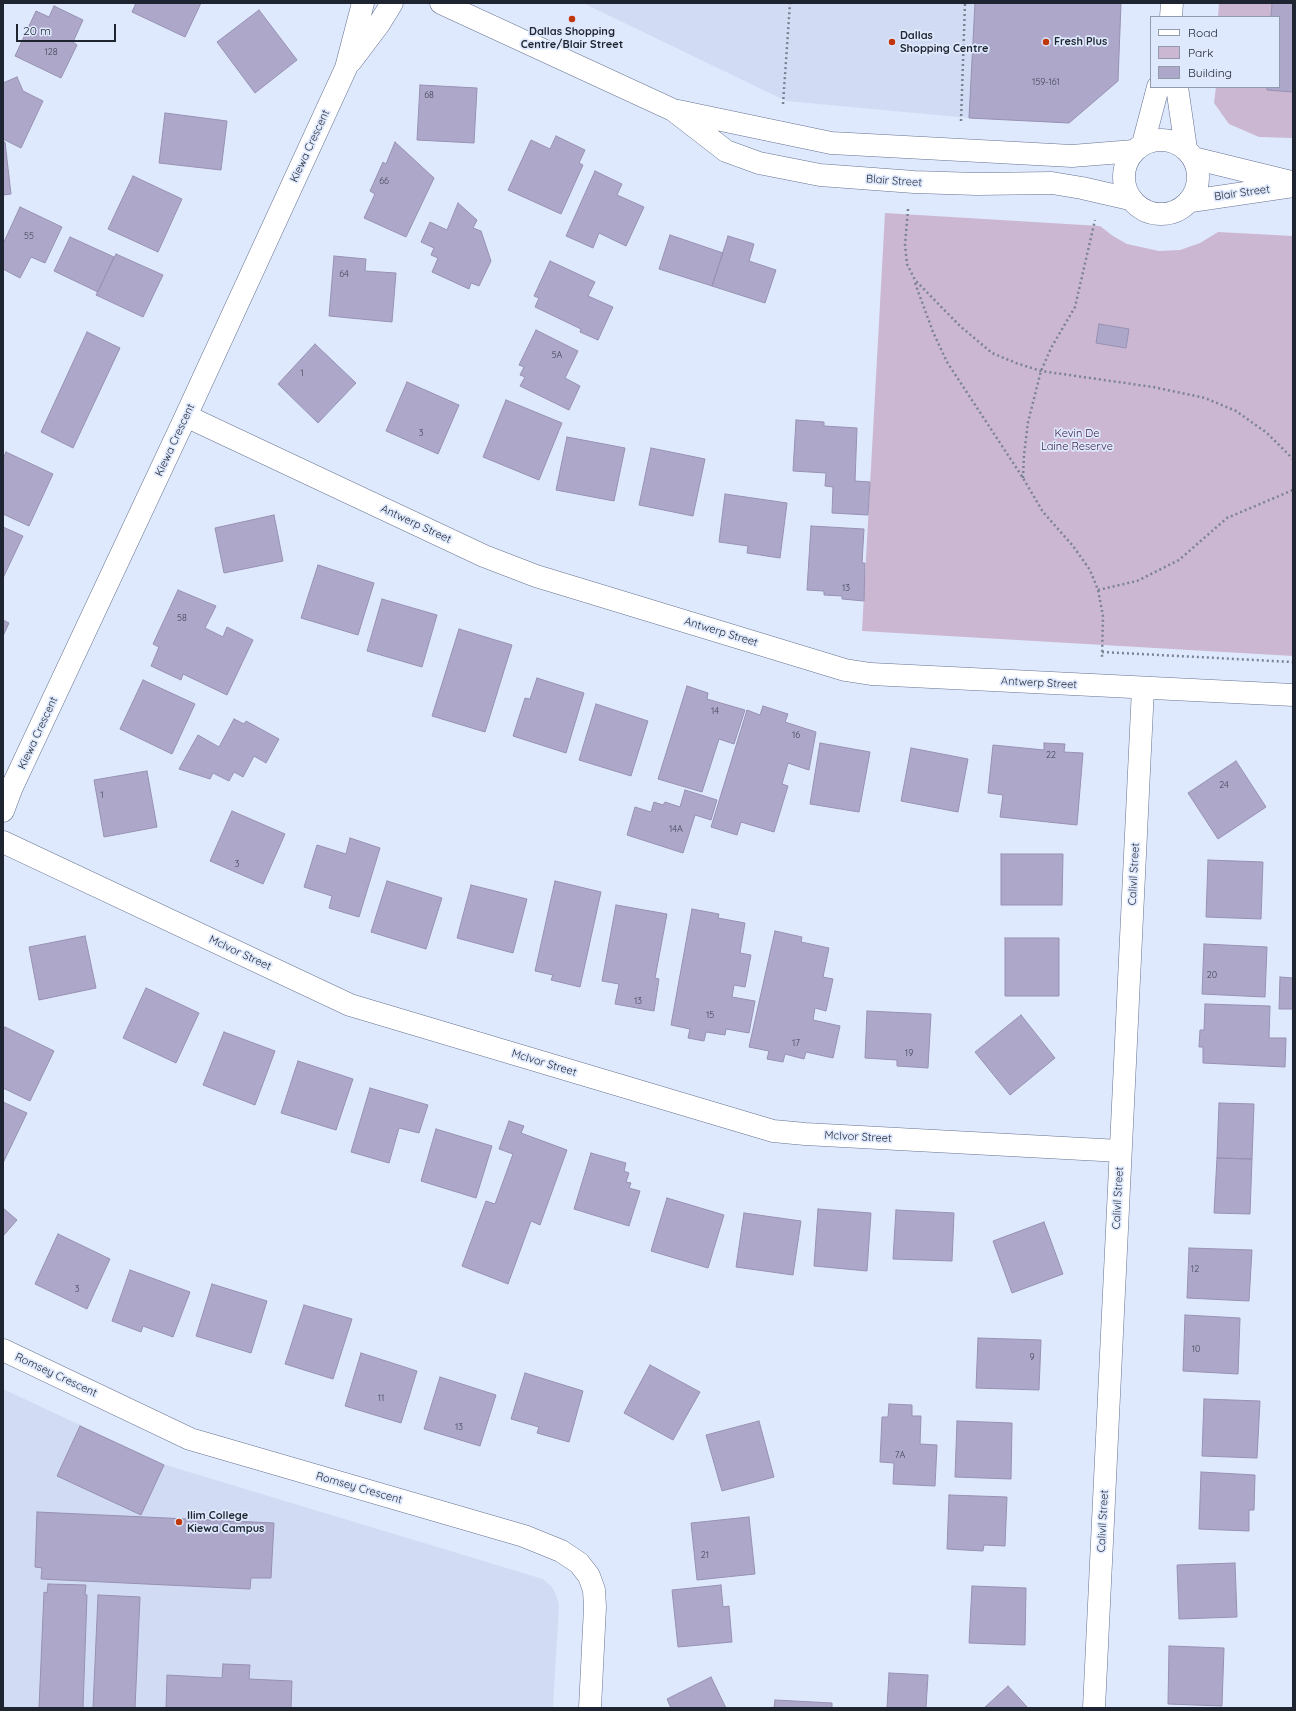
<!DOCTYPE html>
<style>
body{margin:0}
#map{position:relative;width:1296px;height:1711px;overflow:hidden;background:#dfe9fd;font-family:Quicksand,sans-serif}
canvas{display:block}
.frame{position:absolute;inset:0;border:4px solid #1e2430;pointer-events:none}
.legend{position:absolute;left:1150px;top:16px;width:130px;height:72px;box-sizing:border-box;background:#dfe9fd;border:1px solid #929aab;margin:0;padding:5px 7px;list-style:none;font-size:12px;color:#1e2430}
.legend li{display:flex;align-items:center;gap:8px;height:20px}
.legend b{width:20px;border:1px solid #929aab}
.scale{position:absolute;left:16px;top:24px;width:100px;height:18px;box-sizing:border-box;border:2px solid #1e2430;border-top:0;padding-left:5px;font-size:12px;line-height:14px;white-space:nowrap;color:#1e2430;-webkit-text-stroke:3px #dfe9fd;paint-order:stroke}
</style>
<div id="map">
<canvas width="1296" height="1711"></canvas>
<div class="frame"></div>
<ul class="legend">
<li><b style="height:5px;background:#fff"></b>Road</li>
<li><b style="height:11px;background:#cbb7d1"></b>Park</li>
<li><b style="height:11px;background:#ada8ca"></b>Building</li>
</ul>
<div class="scale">20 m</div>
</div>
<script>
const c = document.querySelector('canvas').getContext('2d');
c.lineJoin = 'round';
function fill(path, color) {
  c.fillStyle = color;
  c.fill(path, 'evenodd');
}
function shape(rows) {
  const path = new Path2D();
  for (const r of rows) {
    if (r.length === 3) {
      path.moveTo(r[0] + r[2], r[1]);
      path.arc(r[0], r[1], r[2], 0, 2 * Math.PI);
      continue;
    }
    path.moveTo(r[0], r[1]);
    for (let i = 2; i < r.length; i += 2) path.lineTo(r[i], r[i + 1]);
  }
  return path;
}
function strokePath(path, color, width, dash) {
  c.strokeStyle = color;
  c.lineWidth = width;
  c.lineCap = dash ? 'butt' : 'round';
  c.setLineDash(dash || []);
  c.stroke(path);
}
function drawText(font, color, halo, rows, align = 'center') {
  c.font = font + ' Quicksand,sans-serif';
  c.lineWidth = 3.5;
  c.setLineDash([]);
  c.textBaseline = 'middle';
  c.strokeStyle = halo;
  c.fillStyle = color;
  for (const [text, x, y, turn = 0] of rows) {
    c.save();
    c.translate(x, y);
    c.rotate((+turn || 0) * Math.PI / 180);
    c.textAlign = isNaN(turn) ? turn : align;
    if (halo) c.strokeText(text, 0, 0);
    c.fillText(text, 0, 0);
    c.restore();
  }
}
fill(shape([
 [583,3,1121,3,1118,81,1069,123,969,118,786,101],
 [3,1389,166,1465,543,1579,552,1587,556,1595,559,1605,553,1708,3,1708]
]), '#d1dcf4');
fill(shape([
 [1219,3,1293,3,1293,138,1259,137,1229,124,1214,103,1216,87,1279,87,1279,17,1218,17],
 [885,213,1100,226,1113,236,1127,244,1159,251,1180,250,1200,243,1218,232,1293,236,1293,656,862,631]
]), '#cbb7d1');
const building = shape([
 [136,3,201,3,185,37,132,12,136,3],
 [975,3,1121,3,1118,81,1069,123,969,118,975,3],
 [1272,3,1293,3,1293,92,1267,90,1267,87,1279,87,1279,17,1271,17,1272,3],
 [54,6,83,20,73,42,77,45,61,78,15,56,36,11,49,17,54,6],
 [259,10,297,60,255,93,217,42,259,10],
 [17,77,23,91,43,101,21,148,3,139,3,83,17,77],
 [420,85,477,88,474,143,417,140,420,85],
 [165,113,227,121,221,170,159,163,165,113],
 [556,136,585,150,579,163,583,165,561,214,508,190,531,140,550,149,556,136],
 [3,142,5,142,11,194,3,195,3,142],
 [395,142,434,178,406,237,364,218,375,194,370,191,383,162,386,164,395,142],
 [595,171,622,184,617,195,644,207,626,246,599,233,593,248,566,236,595,171],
 [133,176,182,199,158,252,108,229,133,176],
 [458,203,477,220,473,228,481,231,491,261,479,286,471,283,469,289,432,272,438,258,431,255,434,248,421,242,430,222,447,230,458,203],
 [20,207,62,227,45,263,31,257,20,278,3,269,3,244,20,207],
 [670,235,723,253,712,286,659,269,670,235],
 [728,236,754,244,749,261,776,270,765,303,712,286,728,236],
 [70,237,114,257,98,292,54,271,70,237],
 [116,254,163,275,143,317,96,295,116,254],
 [334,256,366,259,365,271,396,273,392,322,329,316,334,256],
 [550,261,595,282,588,296,613,307,598,340,580,332,581,329,535,307,539,298,534,296,550,261],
 [1099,324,1129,329,1126,348,1096,343,1099,324],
 [536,330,578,351,565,378,580,386,569,410,520,386,525,377,520,375,524,367,519,365,536,330],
 [87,332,120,348,73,448,41,432,87,332],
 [315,344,356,383,318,423,278,384,315,344],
 [407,382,459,405,438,454,386,431,407,382],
 [506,400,562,423,539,480,483,457,506,400],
 [796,420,824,422,824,426,857,428,855,481,870,482,868,515,832,513,833,487,825,486,826,473,793,471,796,420],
 [567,437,625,448,614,501,556,490,567,437],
 [651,448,705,459,693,516,639,505,651,448],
 [6,452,53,474,29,526,3,514,3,459,6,452],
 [725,494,787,503,780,558,747,553,748,546,719,542,725,494],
 [274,515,283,561,224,573,215,528,274,515],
 [811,526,864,529,862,563,865,563,864,601,842,599,842,596,824,595,824,591,807,590,811,526],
 [3,527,23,536,3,578,3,527],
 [318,565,374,583,358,635,301,618,318,565],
 [178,590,216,606,205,628,223,637,227,627,253,640,227,695,183,674,181,680,151,666,159,647,153,644,178,590],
 [382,599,437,615,422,667,367,651,382,599],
 [3,620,9,623,3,636,3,620],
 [459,629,512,645,485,732,432,716,459,629],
 [537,678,584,693,566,753,513,736,525,698,530,699,537,678],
 [143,680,195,704,172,754,120,729,143,680],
 [687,686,708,693,707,699,745,710,734,744,719,739,702,792,658,779,687,686],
 [596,704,648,721,631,776,579,760,596,704],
 [763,706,788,714,785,722,816,732,809,770,788,763,782,784,788,786,774,832,741,822,737,835,711,827,747,710,760,715,763,706],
 [234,719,244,724,246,721,279,739,266,763,254,756,243,777,234,772,229,781,213,773,210,779,179,769,198,735,219,747,234,719],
 [820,743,870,752,859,812,810,804,820,743],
 [1044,743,1065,744,1064,752,1083,753,1077,825,1000,817,1003,795,988,793,993,745,1044,750,1044,743],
 [911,748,968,759,958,812,901,801,911,748],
 [1236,761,1266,807,1218,839,1188,793,1236,761],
 [147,771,157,827,104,837,94,780,147,771],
 [685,790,717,800,711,820,695,815,683,853,627,835,635,807,651,812,654,802,663,805,665,802,680,807,685,790],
 [232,811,285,834,263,884,210,861,232,811],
 [350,838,380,848,359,917,329,908,332,896,304,887,317,845,346,854,350,838],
 [1001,854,1063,854,1062,905,1001,905,1001,854],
 [1208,860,1263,862,1261,919,1206,917,1208,860],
 [387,881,442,898,426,949,371,932,387,881],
 [555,881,601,892,580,987,551,980,553,975,535,971,555,881],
 [471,885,527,899,513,953,457,938,471,885],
 [616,905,667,914,655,978,659,979,654,1011,615,1004,619,984,602,981,616,905],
 [692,909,719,914,718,918,745,923,740,953,751,955,745,987,734,985,732,997,755,1001,749,1033,726,1029,725,1035,706,1032,704,1041,688,1038,690,1029,671,1025,692,909],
 [775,931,802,937,801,942,829,948,823,977,833,979,826,1011,815,1008,813,1020,840,1026,833,1058,806,1052,804,1059,785,1054,783,1062,767,1059,769,1051,749,1047,775,931],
 [85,936,96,988,39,1000,29,947,85,936],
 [1005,938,1059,938,1059,996,1005,996,1005,938],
 [1204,944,1267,947,1265,997,1202,994,1204,944],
 [1280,977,1293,978,1293,1009,1279,1009,1280,977],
 [146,988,199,1013,176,1063,123,1038,146,988],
 [1205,1004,1270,1006,1269,1038,1286,1038,1285,1067,1203,1063,1203,1047,1199,1047,1200,1030,1204,1030,1205,1004],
 [867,1011,931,1014,928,1068,897,1066,897,1060,865,1058,867,1011],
 [1021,1015,1055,1058,1010,1095,975,1052,1021,1015],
 [5,1027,54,1051,30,1101,3,1088,3,1032,5,1027],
 [224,1032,275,1051,255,1105,203,1085,224,1032],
 [298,1061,353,1079,336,1130,281,1113,298,1061],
 [370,1088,428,1105,419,1133,399,1128,389,1163,351,1152,370,1088],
 [3,1102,27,1113,3,1163,3,1102],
 [1219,1103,1254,1104,1252,1159,1217,1158,1219,1103],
 [509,1121,524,1126,521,1133,567,1150,540,1225,531,1221,508,1284,462,1266,486,1201,495,1204,513,1154,499,1149,509,1121],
 [436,1129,492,1146,476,1198,421,1181,436,1129],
 [591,1153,626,1163,624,1171,629,1173,626,1182,631,1183,629,1188,640,1191,629,1226,574,1209,591,1153],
 [1217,1158,1252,1159,1250,1214,1214,1213,1217,1158],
 [667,1198,724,1215,708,1268,651,1251,667,1198],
 [3,1208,17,1220,3,1236,3,1208],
 [818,1209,871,1213,867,1271,814,1266,818,1209],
 [896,1210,954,1213,952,1261,893,1259,896,1210],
 [744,1213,801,1221,793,1275,736,1267,744,1213],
 [1044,1222,1063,1274,1012,1293,993,1241,1044,1222],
 [58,1234,110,1259,87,1309,35,1284,58,1234],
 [1189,1248,1252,1250,1249,1301,1187,1298,1189,1248],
 [130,1270,190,1292,173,1337,143,1326,141,1332,112,1321,130,1270],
 [212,1284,267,1301,251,1353,196,1336,212,1284],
 [304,1305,352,1319,333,1379,285,1364,304,1305],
 [1185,1315,1240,1318,1238,1374,1183,1371,1185,1315],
 [978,1338,1041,1340,1039,1390,976,1388,978,1338],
 [361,1353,417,1371,401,1423,345,1406,361,1353],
 [650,1365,700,1392,673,1440,624,1413,650,1365],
 [525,1373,583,1391,569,1442,537,1433,539,1427,511,1419,525,1373],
 [440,1377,496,1395,480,1446,424,1429,440,1377],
 [1204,1399,1260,1401,1257,1458,1202,1456,1204,1399],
 [889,1404,912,1405,912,1416,921,1416,920,1444,937,1445,935,1486,893,1484,894,1463,880,1462,882,1417,888,1417,889,1404],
 [759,1421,774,1477,722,1491,706,1435,759,1421],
 [957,1421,1012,1423,1011,1479,955,1477,957,1421],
 [80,1426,164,1465,141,1515,57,1476,80,1426],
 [1201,1472,1255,1475,1254,1510,1249,1510,1249,1531,1199,1529,1201,1472],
 [949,1495,1007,1497,1005,1546,984,1545,983,1551,947,1549,949,1495],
 [37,1512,274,1523,271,1578,251,1578,250,1589,41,1579,42,1568,35,1567,37,1512],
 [749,1517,755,1574,697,1580,691,1523,749,1517],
 [1235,1563,1237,1617,1179,1619,1177,1565,1235,1563],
 [48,1584,86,1585,85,1594,87,1595,83,1708,39,1708,44,1592,47,1593,48,1584],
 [721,1585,723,1607,729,1606,732,1642,678,1647,672,1590,721,1585],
 [972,1586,1026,1588,1025,1645,969,1643,972,1586],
 [98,1595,140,1597,135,1708,93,1708,98,1595],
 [1169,1646,1224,1648,1222,1706,1168,1704,1169,1646],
 [223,1664,250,1665,249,1679,292,1681,291,1708,166,1708,167,1675,222,1678,223,1664],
 [889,1673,928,1675,926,1708,887,1708,889,1673],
 [711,1677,726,1708,671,1708,667,1699,711,1677],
 [1008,1686,1028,1708,984,1708,1008,1686],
 [775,1700,832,1703,832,1708,774,1708,775,1700]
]);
fill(building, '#ada8ca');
strokePath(building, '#9791b3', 1);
const street = shape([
 [351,61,379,24,392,3],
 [186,416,484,556,536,576,845,670,871,674,1293,695],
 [3,811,12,787,186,416,346,68,363,3],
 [3,842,350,1005,773,1131,805,1134,1120,1151],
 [3,1350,190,1439,524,1536,561,1551,579,1563,589,1576,594,1590,595,1607,590,1708],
 [1094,1708,1143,688]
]);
const secondary = shape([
 [441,3,673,110,726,151,759,163,820,175,914,182,977,184,1052,183,1082,188,1130,199],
 [1171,17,1172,3],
 [1177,87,1186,149],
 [678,111,831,143,1072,156,1134,151],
 [1161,177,37],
 [1143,144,1158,87],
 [1193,158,1291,182],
 [1191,201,1293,186]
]);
strokePath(street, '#657290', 23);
strokePath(secondary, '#657290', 23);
strokePath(shape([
 [783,104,790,3],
 [961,121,965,3],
 [908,209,905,245,907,264,915,280,960,326,992,353,1016,363,1041,371,1153,387,1205,398,1236,411,1267,433,1293,459],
 [915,283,933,332,947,362,1023,478,1043,512,1073,546,1090,570,1098,590,1103,616,1102,657],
 [1023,478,1024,455,1028,422,1041,371,1051,348,1075,307,1095,220],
 [1098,590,1137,581,1179,560,1227,518,1293,490],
 [1102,652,1293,662]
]), '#7b8393', 2.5, [2, 3]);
strokePath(street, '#fff', 22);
strokePath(secondary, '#fff', 22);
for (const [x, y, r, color] of [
 [572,19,4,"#c0370c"],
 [892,42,4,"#c0370c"],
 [1046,42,4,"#c0370c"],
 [179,1522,4,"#c0370c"]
]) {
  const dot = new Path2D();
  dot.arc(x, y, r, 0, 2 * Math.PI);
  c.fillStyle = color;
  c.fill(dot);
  strokePath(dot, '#dfe9fd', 1.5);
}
drawText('9px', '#424556', null, [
 ["128",51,52],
 ["159-161",1046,82],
 ["68",429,95],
 ["66",384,181],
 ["55",29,236],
 ["64",344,274],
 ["5A",557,355],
 ["1",302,373],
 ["3",421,433],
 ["13",846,588],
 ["58",182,618],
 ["14",715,711],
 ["16",796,735],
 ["22",1051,755],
 ["24",1224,785],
 ["1",102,795],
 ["14A",676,829],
 ["3",237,864],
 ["20",1212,975],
 ["13",638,1001],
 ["15",710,1015],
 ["17",796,1043],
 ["19",909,1053],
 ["12",1195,1269],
 ["3",77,1289],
 ["10",1196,1349],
 ["9",1032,1357],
 ["11",381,1398],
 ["13",459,1427],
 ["7A",900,1455],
 ["21",705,1555]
]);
drawText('bold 11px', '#1e2430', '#dfe9fd', [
 ["Dallas Shopping",572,32,"center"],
 ["Centre/Blair Street",572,45,"center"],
 ["Dallas",900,36],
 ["Shopping Centre",900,49],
 ["Fresh Plus",1054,42],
 ["Ilim College",187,1516],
 ["Kiewa Campus",187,1529]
], 'left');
drawText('11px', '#1e2430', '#dfe9fd', [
 ["Kiewa Crescent",310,146,-65],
 ["Blair Street",894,181,4],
 ["Blair Street",1242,193,-8],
 ["Kiewa Crescent",175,440,-65],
 ["Antwerp Street",416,524,25],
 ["Antwerp Street",721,632,17],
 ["Antwerp Street",1039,683,3],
 ["Kiewa Crescent",38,733,-65],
 ["Calivil Street",1134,874,-87],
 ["McIvor Street",240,953,25],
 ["McIvor Street",544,1063,17],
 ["McIvor Street",858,1137,3],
 ["Calivil Street",1118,1198,-87],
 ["Romsey Crescent",56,1375,25],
 ["Romsey Crescent",359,1488,16],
 ["Calivil Street",1103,1521,-87]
]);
drawText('11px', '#42234b', '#dfe9fd', [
 ["Kevin De",1077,434],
 ["Laine Reserve",1077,447]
]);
</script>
